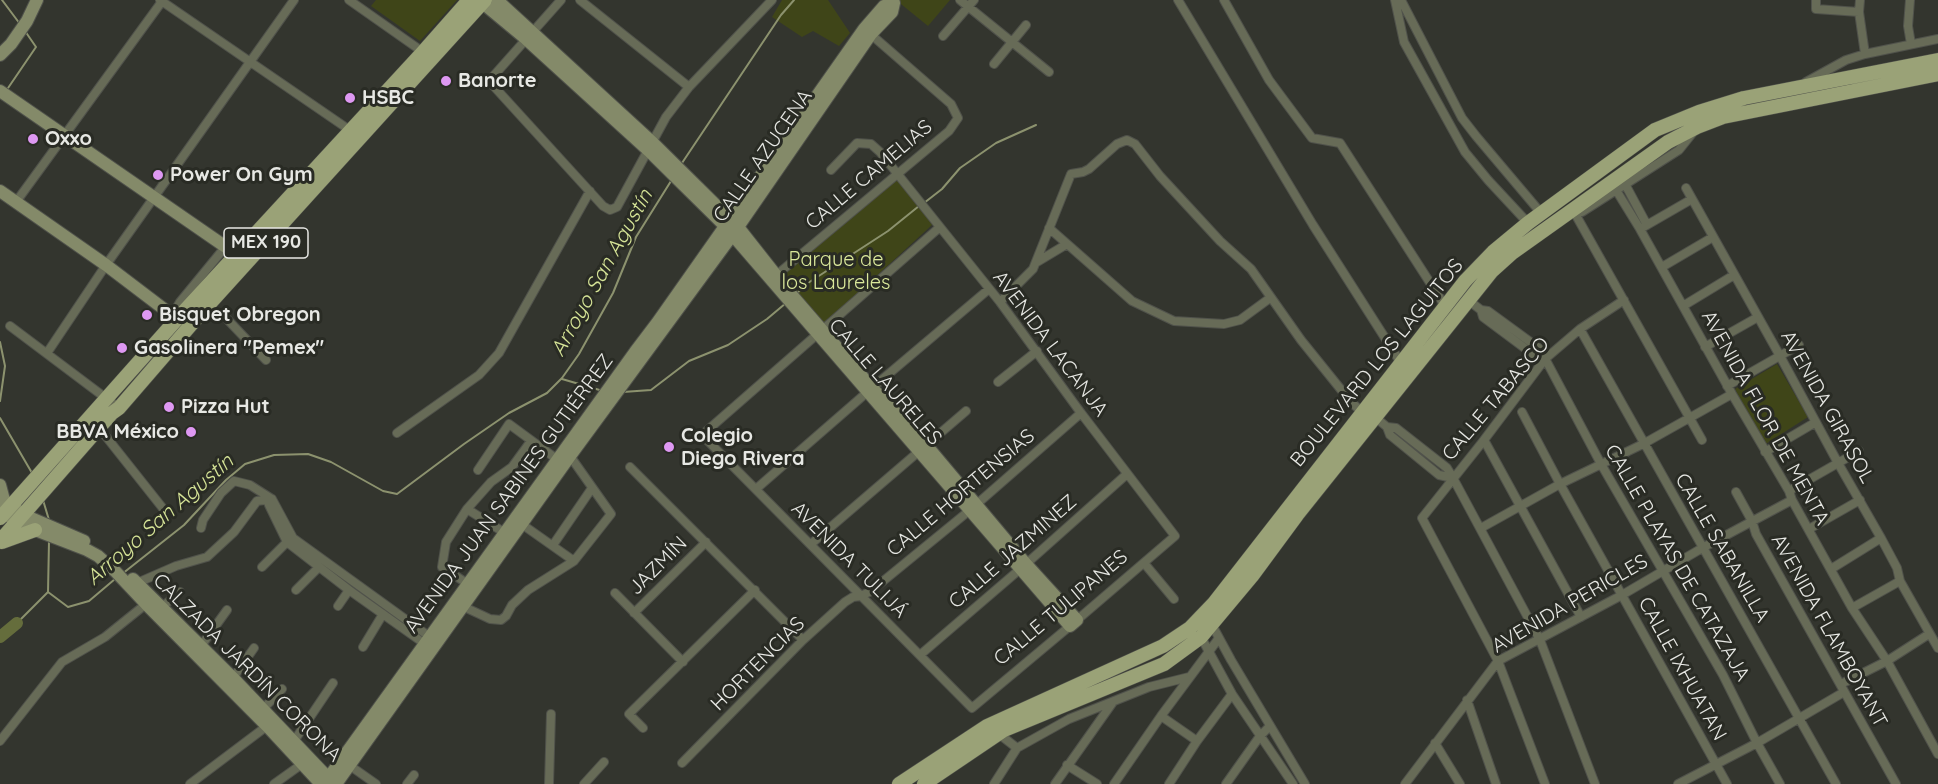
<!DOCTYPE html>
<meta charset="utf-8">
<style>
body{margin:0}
canvas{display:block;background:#33352e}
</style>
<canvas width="1938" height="784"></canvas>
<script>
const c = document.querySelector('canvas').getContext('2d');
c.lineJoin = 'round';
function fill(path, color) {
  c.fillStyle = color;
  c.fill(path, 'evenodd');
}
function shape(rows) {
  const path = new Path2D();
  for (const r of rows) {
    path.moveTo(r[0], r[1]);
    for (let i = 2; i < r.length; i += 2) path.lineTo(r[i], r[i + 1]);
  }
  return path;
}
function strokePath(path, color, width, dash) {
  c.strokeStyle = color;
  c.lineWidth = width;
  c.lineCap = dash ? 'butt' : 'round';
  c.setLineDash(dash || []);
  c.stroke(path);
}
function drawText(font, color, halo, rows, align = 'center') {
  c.font = font + ' Quicksand,sans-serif';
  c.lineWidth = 6;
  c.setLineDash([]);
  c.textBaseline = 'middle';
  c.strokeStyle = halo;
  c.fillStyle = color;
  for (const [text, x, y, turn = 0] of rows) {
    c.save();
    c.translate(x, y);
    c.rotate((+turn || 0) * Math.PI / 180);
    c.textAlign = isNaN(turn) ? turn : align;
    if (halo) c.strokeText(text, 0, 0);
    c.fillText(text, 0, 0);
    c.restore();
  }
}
fill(shape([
 [376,0,457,0,420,41,371,6],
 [782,0,828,0,850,33,839,46,813,31,802,37,772,17],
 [896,0,950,0,928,26],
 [898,179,933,224,822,326,781,277],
 [1777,364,1808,417,1764,445,1735,389]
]), '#3f4518');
strokePath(shape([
 [2,0,20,24],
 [6,91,36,47,25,31],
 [680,166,781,15,794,0],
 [924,203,942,189,960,168,996,143,1036,125],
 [797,293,808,283,888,231,919,206],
 [0,342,5,366,0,401],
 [562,379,603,391],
 [623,392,651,390,689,361,728,345,767,319,786,303],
 [0,418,32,473],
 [43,500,49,520],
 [122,574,184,525,226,480,245,464,274,455,308,454,331,462,383,491,397,494,464,444,509,413,547,393,562,378,579,354,613,293,636,237,671,181],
 [48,592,68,607,89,601,115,579],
 [17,623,48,592,49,541]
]), '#8c926e', 2);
strokePath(shape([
 [0,637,17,623]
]), '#656d3c', 12);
const street = shape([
 [160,0,351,131],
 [349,0,423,52],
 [561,0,489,81,603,206,610,210,617,207,666,117,689,87,772,0],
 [580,0,689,87],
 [960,0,1049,72],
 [1178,0,1313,225,1401,363],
 [1224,0,1269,80,1312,138,1340,143,1445,306],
 [1395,0,1404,42,1465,152,1488,180,1528,223],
 [1401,0,1462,118,1476,136,1541,213],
 [1816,0,1816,9,1859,12],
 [1860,0,1859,12,1865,54],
 [1910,0,1908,26,1911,44],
 [943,36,974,0],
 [994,64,1026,25],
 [1806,82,1846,60,1865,54,1938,39],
 [831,170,857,143,871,144,880,152,1000,302,1081,413,1175,536,1077,620],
 [1625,184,1647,225],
 [1686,188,1780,356,1838,463,1881,538,1897,568,1900,581,1938,648],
 [1616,190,1640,229,1732,394,1789,491,1792,500,1852,608,1887,661,1938,754],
 [16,202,163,0],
 [1573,210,1702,440],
 [1573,210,1582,212,1679,150,1695,130],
 [940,227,702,435,972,708,1070,626],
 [1049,228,1132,301,1174,321,1224,324,1240,320,1270,298],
 [1640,229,1692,199],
 [1037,262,1067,244],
 [1662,267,1713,237],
 [774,277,949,131,958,118,951,104,867,31],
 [1468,300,1481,310,1483,317,1534,355,1545,359],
 [1000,302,1033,269,1071,174,1083,172,1089,169,1117,144,1127,140,1135,144,1160,176,1220,241,1251,269,1301,340,1351,402,1362,412,1375,417,1387,427,1390,435,1439,475,1453,478],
 [1683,306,1734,275],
 [1481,310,1488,311,1540,349,1601,464,1723,675,1757,743,1780,784],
 [202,312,216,313,226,318,266,360],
 [176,319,175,311,180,302,226,246],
 [10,326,119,408],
 [1580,329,1836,784],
 [1705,347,1758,317],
 [47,353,106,265,294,0],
 [998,382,1037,351],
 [1727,386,1799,345],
 [1522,412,1560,484,1727,784],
 [1387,427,1396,428,1447,468,1453,478,1540,640,1595,784],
 [100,429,165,511],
 [397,433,479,375,499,353,590,191],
 [1484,440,1581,617],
 [1765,452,1816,422],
 [630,467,803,640],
 [478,470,509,424,558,460],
 [756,489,872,388,989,289],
 [1789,491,1859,451],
 [1736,492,1752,521,1756,534,1896,784],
 [269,505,287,542,349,590,425,644],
 [467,509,505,533],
 [523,525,574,561],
 [201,528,203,520,221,493,234,481,250,485,272,499,293,538,430,637],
 [1481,528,1560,484,1643,444,1732,394],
 [1809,529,1860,500],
 [811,544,966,411],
 [553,545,592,488],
 [1144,563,1174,599],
 [262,567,287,542],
 [1831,569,1881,538],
 [137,583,176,566,207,557,234,532,257,501,272,499],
 [468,584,442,567,446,542,467,509,491,482,512,467,531,441],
 [296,590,319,567],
 [615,593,683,662],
 [460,605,490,619,501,620,506,616,512,605,528,590,574,561,611,514,570,456],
 [338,606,349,590],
 [162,607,180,592],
 [1852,608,1900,581],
 [634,613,706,542],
 [1212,625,1231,660,1305,784],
 [1201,637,1232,694,1293,784],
 [201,646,227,610],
 [363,647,383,614],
 [920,655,1026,564,1127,474],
 [233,678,254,648],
 [1841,684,1887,661,1929,634],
 [1467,700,1496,784],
 [263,709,282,689],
 [1161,716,1197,741],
 [643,728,629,714,755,590],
 [999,734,1017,748],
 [0,741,62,662,105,637,146,604],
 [294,741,333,683],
 [1435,743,1460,784],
 [682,763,803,640,845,602,853,597,861,596,871,591,970,510,1081,413],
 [349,765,376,784],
 [1067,765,1097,784],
 [190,784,267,726],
 [274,784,302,764],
 [407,784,414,775],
 [549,784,551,714],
 [584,784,604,762],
 [994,784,1017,748,1069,719,1149,687,1189,677],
 [1055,784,1113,702],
 [1114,784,1161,716,1219,638],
 [1169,784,1197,741,1232,694],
 [1226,784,1260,736,1270,726],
 [1405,784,1498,661,1622,595,1704,547,1792,500],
 [1545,784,1498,661,1422,518,1484,440,1545,359,1580,329,1624,300],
 [1678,784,1757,743,1844,692]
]);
const secondary = shape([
 [479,0,526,39,649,151,724,225,1070,626,1077,620,1026,564,927,446,872,388,790,293,738,227,653,143,497,0],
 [0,55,11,44,27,21,37,0],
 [0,91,236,254],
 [0,191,106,265,177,319],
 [0,485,4,500,5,513,17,523,87,550,98,556,115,571,146,604,267,726,321,784],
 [4,500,24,515,84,541],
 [133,579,233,678,333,783],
 [324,784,635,352,657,323,864,29,884,6,894,3],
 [336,784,570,456,733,234,871,34,892,12,894,3]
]);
const primary = shape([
 [0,518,177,319,423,52,469,0],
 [0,541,112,413,119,408,202,312,485,0],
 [2,542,35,530],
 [899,784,987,726,1163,646,1190,628,1214,603,1465,281,1493,252,1528,223,1655,130,1699,112,1744,98,1938,60],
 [924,784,1004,730,1164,664,1201,637,1252,576,1297,515,1492,271,1512,253,1668,142,1697,127,1723,117,1938,74]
]);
strokePath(street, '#50524b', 10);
strokePath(secondary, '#50524b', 14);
strokePath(primary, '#50524b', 15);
strokePath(street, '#676b57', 8);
strokePath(secondary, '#848a69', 12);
strokePath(primary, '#9aa277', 14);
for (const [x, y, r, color] of [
 [446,81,6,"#de98f2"],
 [350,98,6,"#de98f2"],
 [33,139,6,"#de98f2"],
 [158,175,6,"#de98f2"],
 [147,315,6,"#de98f2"],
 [122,348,6,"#de98f2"],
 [169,407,6,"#de98f2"],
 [191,432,6,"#de98f2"],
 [669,447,6,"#de98f2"]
]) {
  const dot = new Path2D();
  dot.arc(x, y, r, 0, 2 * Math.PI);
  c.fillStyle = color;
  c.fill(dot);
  strokePath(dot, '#292b24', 2);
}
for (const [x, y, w] of [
 [266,243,84]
]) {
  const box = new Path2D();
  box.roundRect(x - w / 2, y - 15, w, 30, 4.5);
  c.fillStyle = '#292b24';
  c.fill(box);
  strokePath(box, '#e7e8e4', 1.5);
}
drawText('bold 18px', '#e7e8e4', null, [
 ["MEX 190",266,243]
]);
drawText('bold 20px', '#e7e8e4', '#292b24', [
 ["Banorte",458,81],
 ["HSBC",362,98],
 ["Oxxo",45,139],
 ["Power On Gym",170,175],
 ["Bisquet Obregon",159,315],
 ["Gasolinera \"Pemex\"",134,348],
 ["Pizza Hut",181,407],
 ["BBVA México",179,432,"right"],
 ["Colegio",681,436],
 ["Diego Rivera",681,459]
], 'left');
drawText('20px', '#e7e8e4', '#292b24', [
 ["CALLE AZUCENA",763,156,-55],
 ["CALLE CAMELIAS",869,175,-40],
 ["AVENIDA LACANJA",1050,344,53],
 ["BOULEVARD LOS LAGUITOS",1377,363,-51],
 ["CALLE LAURELES",885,382,49],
 ["CALLE TABASCO",1496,399,-50],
 ["AVENIDA GIRASOL",1827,407,61],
 ["AVENIDA FLOR DE MENTA",1765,418,61],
 ["CALLE HORTENSIAS",961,493,-40],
 ["AVENIDA JUAN SABINES GUTIÉRREZ",509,494,-54],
 ["CALLE SABANILLA",1722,548,60],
 ["CALLE JAZMINEZ",1013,552,-41],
 ["AVENIDA TULIJÁ",849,560,45],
 ["CALLE PLAYAS DE CATAZAJA",1677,563,60],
 ["JAZMÍN",658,566,-45],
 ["AVENIDA PERICLES",1570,604,-30],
 ["CALLE TULIPANES",1061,608,-40],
 ["AVENIDA FLAMBOYANT",1829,631,61],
 ["HORTENCIAS",758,664,-45],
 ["CALZADA JARDÍN CORONA",247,668,45],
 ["CALLE IXHUATAN",1682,669,61]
]);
drawText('20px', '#dbe99b', '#292b24', [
 ["Parque de",836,260],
 ["los Laureles",836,283]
]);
drawText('italic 21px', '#d6e497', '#292b24', [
 ["Arroyo San Agustín",602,273,-61],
 ["Arroyo San Agustín",160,520,-41]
]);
</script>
